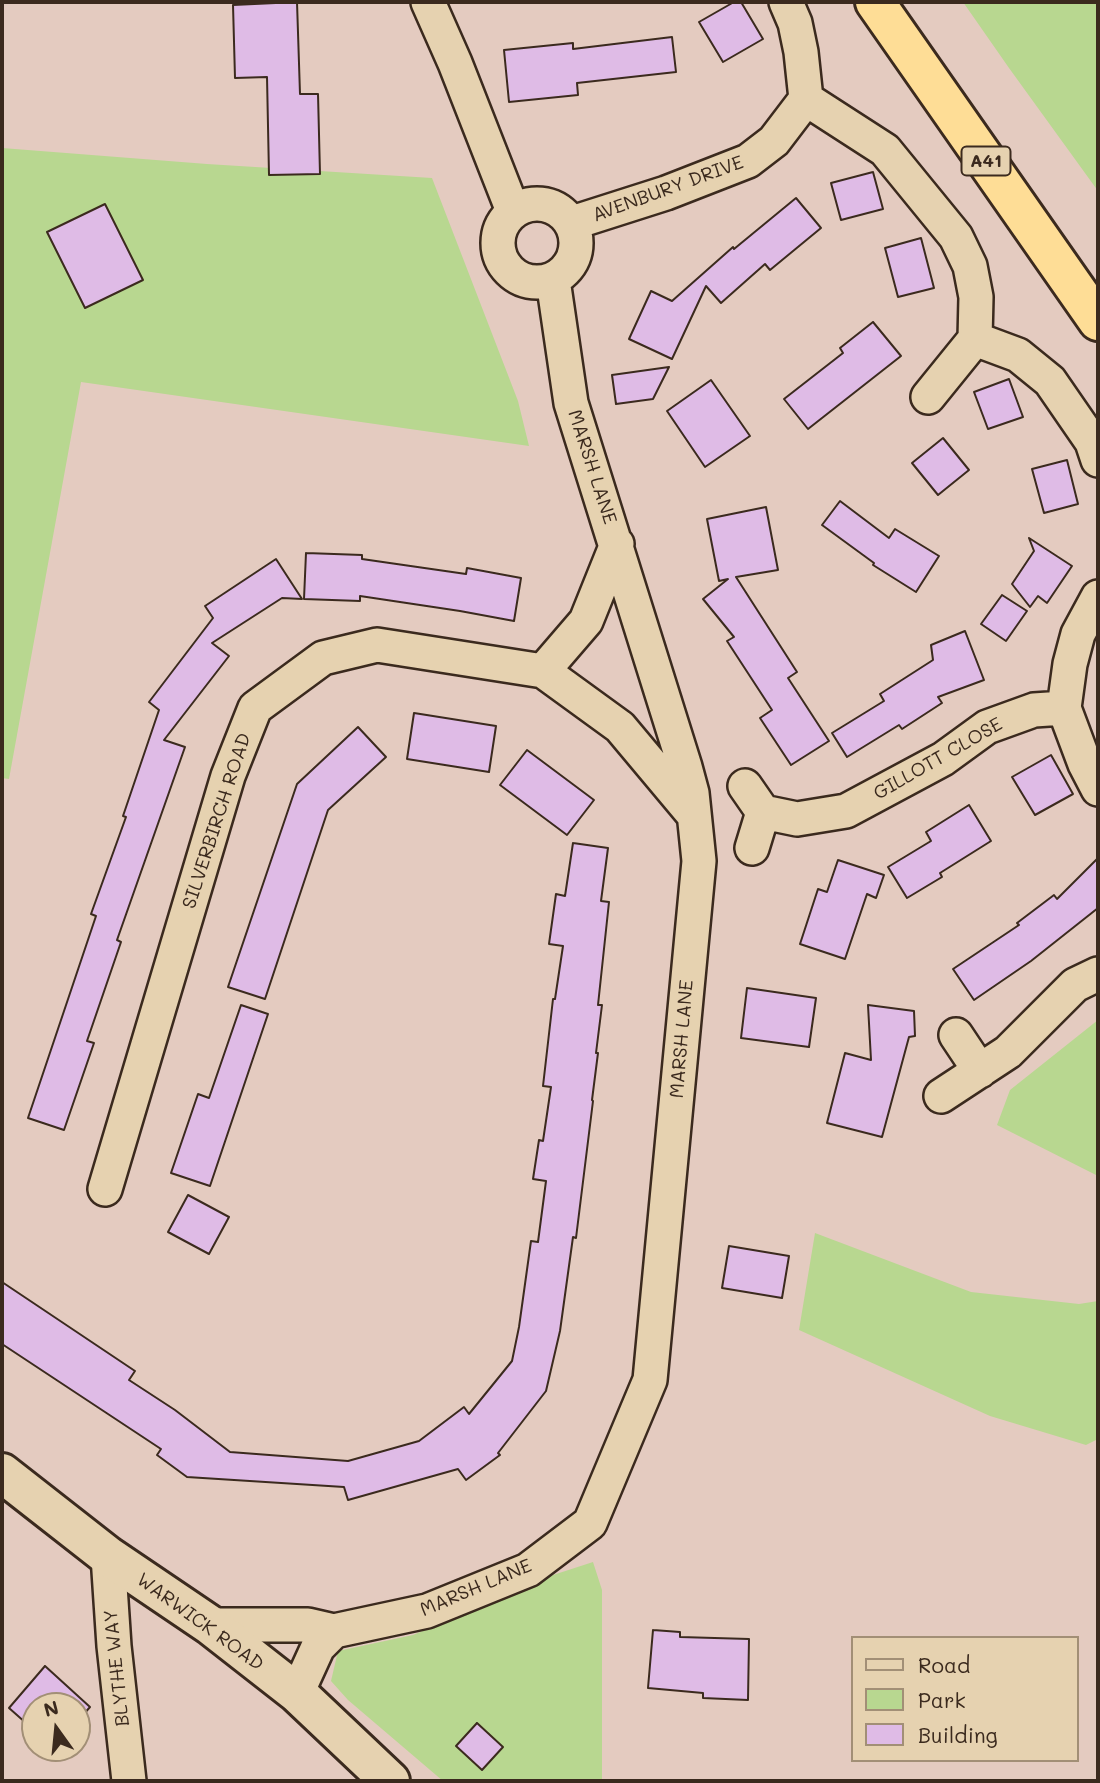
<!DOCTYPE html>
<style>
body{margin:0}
#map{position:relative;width:1100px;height:1783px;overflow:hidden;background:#e4cbc0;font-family:Mali,sans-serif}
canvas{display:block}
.frame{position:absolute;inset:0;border:4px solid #3b2a1e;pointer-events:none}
.legend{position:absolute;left:851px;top:1636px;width:228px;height:126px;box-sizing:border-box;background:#e6d2b0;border:2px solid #a28f76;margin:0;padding:9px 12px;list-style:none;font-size:21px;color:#3b2a1e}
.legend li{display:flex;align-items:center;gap:14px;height:35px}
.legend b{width:35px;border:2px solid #a28f76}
.north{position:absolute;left:21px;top:1692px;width:70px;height:70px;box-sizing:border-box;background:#e6d2b0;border:2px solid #a28f76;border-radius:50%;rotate:345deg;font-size:19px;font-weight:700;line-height:28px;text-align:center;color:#3b2a1e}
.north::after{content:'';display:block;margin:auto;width:24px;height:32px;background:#3b2a1e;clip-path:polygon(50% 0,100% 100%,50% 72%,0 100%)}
</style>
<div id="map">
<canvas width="1100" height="1783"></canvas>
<div class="frame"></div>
<ul class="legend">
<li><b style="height:9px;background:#e6d2b0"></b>Road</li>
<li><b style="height:19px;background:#b8d790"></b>Park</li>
<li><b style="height:19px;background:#dfbbe6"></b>Building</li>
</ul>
<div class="north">N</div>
</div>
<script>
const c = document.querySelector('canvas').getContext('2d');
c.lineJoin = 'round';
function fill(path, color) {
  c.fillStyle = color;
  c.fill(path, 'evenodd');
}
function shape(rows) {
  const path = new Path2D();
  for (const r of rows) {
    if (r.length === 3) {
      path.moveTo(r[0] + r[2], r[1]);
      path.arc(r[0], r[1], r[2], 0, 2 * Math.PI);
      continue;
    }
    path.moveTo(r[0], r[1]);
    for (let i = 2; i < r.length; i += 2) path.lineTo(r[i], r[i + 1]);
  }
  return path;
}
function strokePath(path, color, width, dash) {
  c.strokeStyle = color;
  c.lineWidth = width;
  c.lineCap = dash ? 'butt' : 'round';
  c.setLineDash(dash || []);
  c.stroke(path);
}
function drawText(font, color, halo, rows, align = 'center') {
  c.font = font + ' Mali,sans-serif';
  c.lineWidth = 5;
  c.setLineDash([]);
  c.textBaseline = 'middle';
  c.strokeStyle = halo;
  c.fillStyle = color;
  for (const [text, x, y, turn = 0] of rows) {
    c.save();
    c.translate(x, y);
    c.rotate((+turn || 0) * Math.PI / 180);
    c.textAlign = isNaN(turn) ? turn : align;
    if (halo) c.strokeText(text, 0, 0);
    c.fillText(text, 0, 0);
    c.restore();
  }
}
fill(shape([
 [963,2,1098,2,1098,191,1009,68],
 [2,148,207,164,432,178,518,401,529,446,81,382,9,779,2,778],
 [1098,1020,1098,1176,997,1125,1010,1090],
 [815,1233,971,1292,1079,1304,1098,1301,1098,1439,1086,1445,990,1416,799,1330],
 [593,1562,602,1590,602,1781,443,1781,348,1700,331,1681,338,1651,413,1635,550,1576]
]), '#b8d790');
const building = shape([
 [297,2,300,94,318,94,320,174,269,175,267,77,235,78,233,5,297,2],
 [734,2,741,2,763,39,723,62,699,22,734,2],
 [672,37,676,72,577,83,578,95,509,102,504,50,573,43,573,49,672,37],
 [873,172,883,209,841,220,831,183,873,172],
 [796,198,821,228,770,270,765,264,721,303,706,286,672,359,629,339,651,291,672,301,733,247,734,249,796,198],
 [105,204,143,280,85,308,47,232,105,204],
 [921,238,934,288,898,297,885,248,921,238],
 [873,322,901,356,808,429,784,399,843,353,840,348,873,322],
 [669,367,653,399,616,404,612,375,669,367],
 [1009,379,1023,417,988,429,974,392,1009,379],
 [711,380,750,436,705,467,667,411,711,380],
 [943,438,969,470,938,495,912,463,943,438],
 [1067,460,1078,504,1044,513,1032,469,1067,460],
 [840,501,889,538,895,529,939,556,916,592,873,565,874,563,822,525,840,501],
 [766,507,778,570,736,577,797,672,788,678,829,741,791,765,760,718,772,710,727,641,734,637,703,599,728,579,719,581,707,519,766,507],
 [1029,538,1072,566,1047,603,1038,596,1030,607,1012,584,1034,551,1029,538],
 [306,553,362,555,362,559,466,574,467,568,521,578,514,621,460,611,360,596,360,601,304,599,306,553],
 [276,559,302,599,282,598,212,643,229,656,164,740,185,747,117,940,121,942,87,1041,94,1043,64,1130,28,1118,96,916,91,914,126,817,123,816,159,710,149,702,213,618,205,606,276,559],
 [1002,595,1027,611,1006,641,981,624,1002,595],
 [965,631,984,680,938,697,942,703,902,729,899,725,847,757,832,733,884,701,880,694,933,660,931,645,965,631],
 [414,713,496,726,489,772,407,759,414,713],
 [358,727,386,757,328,810,265,999,228,987,297,784,358,727],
 [527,750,594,800,567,835,500,785,527,750],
 [1051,755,1073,794,1035,815,1012,777,1051,755],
 [969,805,991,841,940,873,942,877,907,898,888,867,931,841,926,832,969,805],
 [573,843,608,848,601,901,609,902,598,1005,602,1005,596,1053,598,1053,592,1100,593,1101,576,1238,573,1237,560,1331,546,1391,498,1453,500,1455,466,1480,458,1469,348,1500,344,1487,187,1477,157,1455,161,1449,2,1344,2,1282,135,1371,129,1380,175,1410,230,1452,348,1461,419,1441,464,1407,469,1414,512,1361,519,1327,531,1241,538,1242,546,1181,533,1179,539,1140,543,1141,551,1087,543,1086,553,999,555,999,563,946,549,944,556,894,565,896,573,843],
 [1098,858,1098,908,1031,961,974,1000,953,969,1019,925,1017,923,1054,895,1057,899,1098,858],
 [838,860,884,875,876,898,867,894,845,959,800,944,818,889,827,892,838,860],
 [747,988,816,998,809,1047,741,1038,747,988],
 [241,1005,268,1014,210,1186,171,1173,198,1094,209,1098,241,1005],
 [868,1005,914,1011,915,1036,909,1037,882,1137,827,1123,845,1053,871,1060,868,1005],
 [188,1195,229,1217,209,1254,168,1232,188,1195],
 [729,1246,789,1256,782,1298,722,1288,729,1246],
 [653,1630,680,1632,680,1637,749,1639,748,1700,703,1698,703,1693,648,1688,653,1630],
 [45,1666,90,1707,77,1722,77,1706,35,1706,35,1731,9,1708,45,1666],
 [477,1723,503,1747,482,1770,456,1746,477,1723]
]);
fill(building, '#dfbbe6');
strokePath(building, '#3b2a1e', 2);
const street = shape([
 [428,2,455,63,513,211],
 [806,99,885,150,956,237,970,266,976,297,975,339,1018,355,1050,381,1092,442,1098,460],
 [537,243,39],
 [572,223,666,193,748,161,774,141,806,99,801,52,795,23,786,2],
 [928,397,975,339],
 [1098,597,1078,634,1070,664,1064,708,1085,764,1098,789],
 [543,671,586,621,617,544],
 [745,786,763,812,797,819,846,811,943,759,987,727,1034,710,1064,708],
 [752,848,763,812],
 [956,1035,980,1071],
 [941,1096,1008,1052,1075,985,1098,974],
 [105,1189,228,776,255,708,323,658,377,645,543,671,620,727,692,813],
 [108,1556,114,1646,129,1781],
 [210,1625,308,1625,334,1631],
 [297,1693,318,1647,334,1631,427,1611,528,1570,590,1523,650,1380,699,861,692,793,685,767,571,403,553,280]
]);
const secondary = shape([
 [2,1473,108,1556,210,1625,297,1693,390,1781]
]);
const highway = shape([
 [875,2,1098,321]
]);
strokePath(street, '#3b2a1e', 38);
strokePath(secondary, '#3b2a1e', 44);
strokePath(highway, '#3b2a1e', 44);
strokePath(street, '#e6d2b0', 33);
strokePath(secondary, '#e6d2b0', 38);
strokePath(highway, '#fedd96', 38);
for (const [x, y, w] of [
 [986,161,49]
]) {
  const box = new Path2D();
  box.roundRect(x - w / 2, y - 14.5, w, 29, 5);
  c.fillStyle = '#e6d2b0';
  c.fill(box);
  strokePath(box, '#3b2a1e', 2);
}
drawText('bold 18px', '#3b2a1e', null, [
 ["A41",986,161]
]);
drawText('19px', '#3b2a1e', '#e6d2b0', [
 ["AVENBURY DRIVE",668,189,-20],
 ["MARSH LANE",592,467,72],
 ["GILLOTT CLOSE",938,759,-30],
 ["SILVERBIRCH ROAD",217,821,-72],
 ["MARSH LANE",682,1039,-85],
 ["MARSH LANE",476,1588,-23],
 ["WARWICK ROAD",200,1622,36],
 ["BLYTHE WAY",117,1668,-96]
]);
</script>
